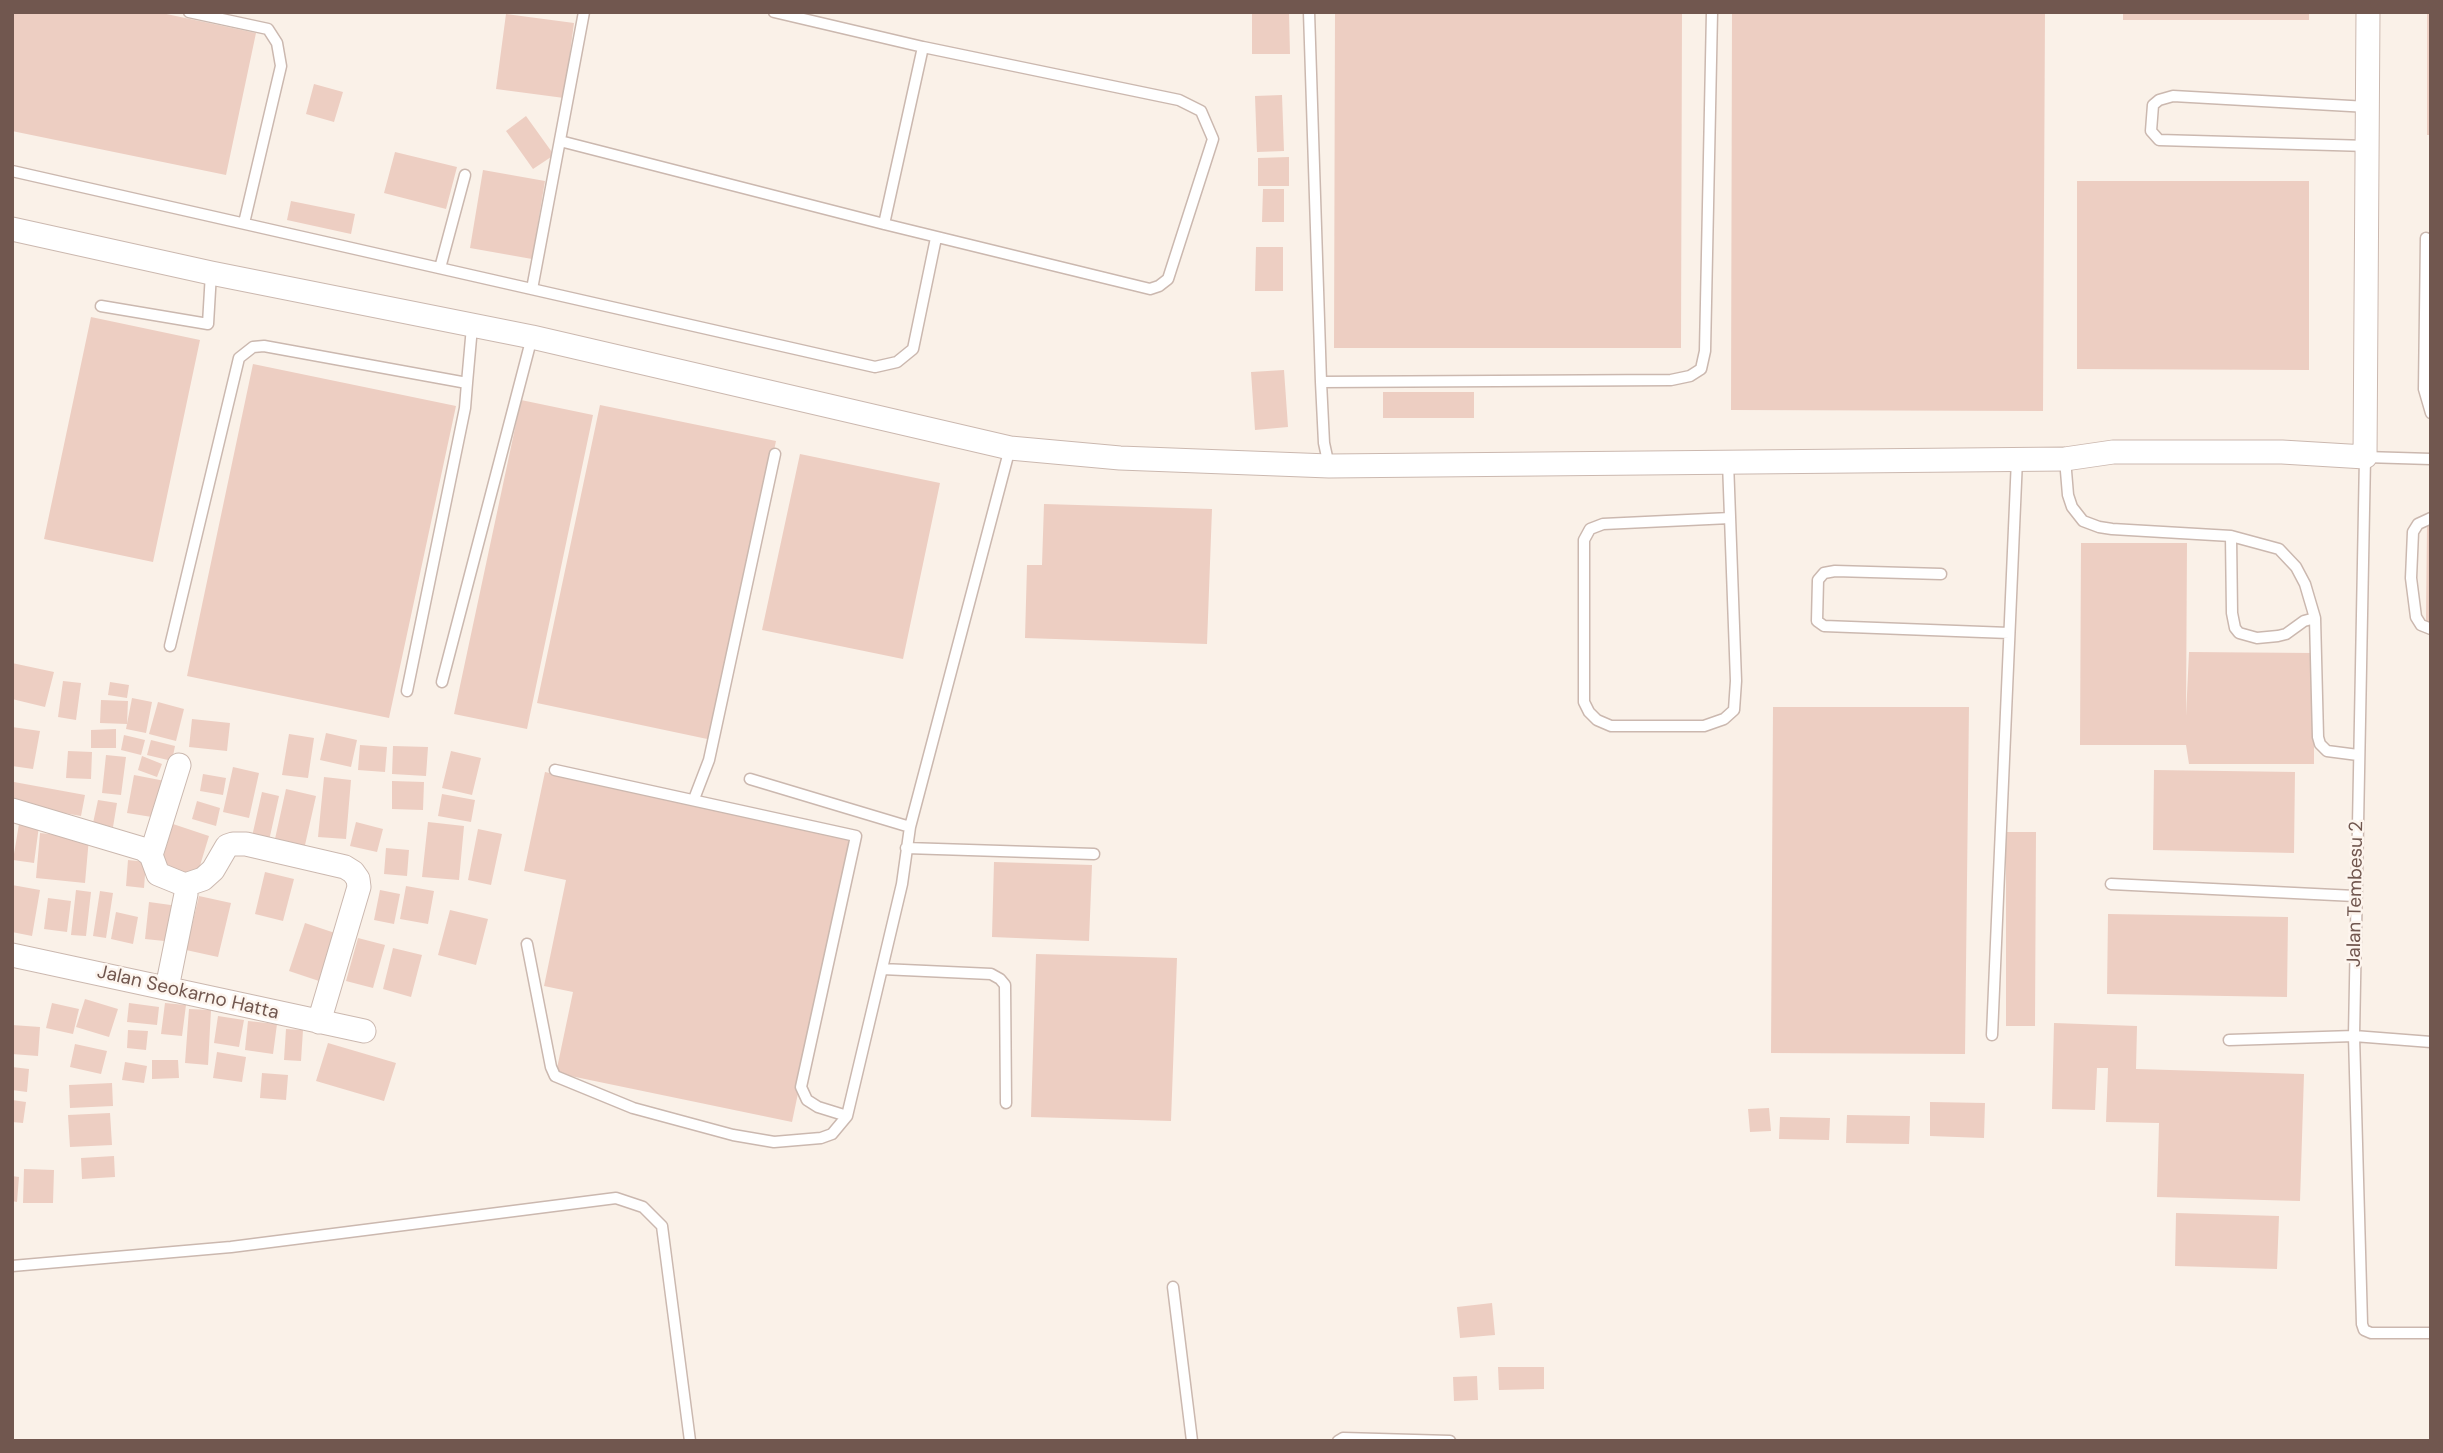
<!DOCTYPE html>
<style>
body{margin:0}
#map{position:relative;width:2443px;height:1453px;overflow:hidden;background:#faf1e8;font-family:"DM Sans",sans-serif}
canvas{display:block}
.frame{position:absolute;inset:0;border:14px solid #71574f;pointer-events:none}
</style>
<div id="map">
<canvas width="2443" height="1453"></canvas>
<div class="frame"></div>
</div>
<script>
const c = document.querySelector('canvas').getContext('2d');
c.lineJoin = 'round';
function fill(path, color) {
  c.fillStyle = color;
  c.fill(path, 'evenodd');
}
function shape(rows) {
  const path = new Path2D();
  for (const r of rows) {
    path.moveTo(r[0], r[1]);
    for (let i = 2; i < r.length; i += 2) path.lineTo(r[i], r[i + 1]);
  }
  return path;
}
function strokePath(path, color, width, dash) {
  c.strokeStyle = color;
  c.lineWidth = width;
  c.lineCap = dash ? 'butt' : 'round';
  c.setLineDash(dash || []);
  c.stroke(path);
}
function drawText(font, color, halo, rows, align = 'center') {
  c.font = font + ' "DM Sans",sans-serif';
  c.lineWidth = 5;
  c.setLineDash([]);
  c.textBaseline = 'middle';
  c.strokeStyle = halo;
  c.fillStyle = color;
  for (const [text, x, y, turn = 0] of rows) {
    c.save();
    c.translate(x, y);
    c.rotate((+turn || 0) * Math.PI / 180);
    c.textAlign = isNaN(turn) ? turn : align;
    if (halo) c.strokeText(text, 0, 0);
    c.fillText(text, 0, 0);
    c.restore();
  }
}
fill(shape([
 [12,12,157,12,256,33,226,175,12,131],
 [1252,12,1289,12,1290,54,1252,54],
 [1335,12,1682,12,1681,348,1334,348],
 [1732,12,2045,12,2043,411,1731,410],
 [2123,12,2309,12,2309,20,2123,20],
 [2427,12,2431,12,2431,135,2427,135],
 [506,14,574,23,564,98,496,89],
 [314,84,343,92,334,122,306,114],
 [1282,95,1284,151,1257,152,1255,96],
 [526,116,554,155,533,169,506,131],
 [395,152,457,167,446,209,384,193],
 [1289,157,1289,186,1258,186,1258,158],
 [483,170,545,181,532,259,470,248],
 [2077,181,2309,181,2309,370,2077,369],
 [1263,189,1284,189,1284,222,1262,222],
 [291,201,355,214,351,234,287,220],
 [1256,247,1283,247,1283,291,1255,291],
 [91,317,200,340,153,562,44,539],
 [253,364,456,406,389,718,187,676],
 [1284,370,1288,427,1255,430,1251,372],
 [1383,392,1474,392,1474,418,1383,418],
 [521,400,593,415,527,729,454,714],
 [600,405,776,441,712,740,537,703],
 [800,454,940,483,903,659,762,630],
 [1044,504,1212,509,1207,644,1025,638,1027,565,1042,565],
 [2427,524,2431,524,2431,622,2426,622],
 [2081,543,2187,543,2186,716,2189,652,2314,653,2314,764,2189,764,2186,745,2080,745],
 [12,663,54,672,45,707,12,699],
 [63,681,81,683,76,720,58,717],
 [110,682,129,685,127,698,108,695],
 [132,698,152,702,146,733,126,729],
 [101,700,128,701,127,724,100,723],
 [158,702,184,709,176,741,149,734],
 [1773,707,1969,707,1965,1054,1771,1053],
 [192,719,230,723,227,751,189,747],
 [12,727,40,731,33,769,12,766],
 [116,729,116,748,91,748,91,730],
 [326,733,357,740,351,767,320,760],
 [289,734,314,738,308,778,282,775],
 [124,735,145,740,141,755,121,750],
 [151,740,175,746,172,761,147,755],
 [360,745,387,747,385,772,358,770],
 [393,746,428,747,426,776,392,774],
 [68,751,92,752,91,779,66,778],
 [451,751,481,758,472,795,442,788],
 [106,755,126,757,121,795,102,793],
 [142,756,162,764,157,777,138,770],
 [233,767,259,773,249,818,223,812],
 [2154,770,2295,772,2294,853,2153,850],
 [545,772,852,836,792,1122,556,1073,573,992,544,986,566,880,524,871],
 [203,774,226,778,223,795,200,791],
 [134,775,165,781,158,818,127,813],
 [324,777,351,780,346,839,318,837],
 [392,781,424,782,423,810,392,809],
 [14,782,85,795,81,816,12,804],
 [286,789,316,796,303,854,273,848],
 [262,792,279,796,268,845,251,841],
 [442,794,475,800,471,822,438,816],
 [98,800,117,803,113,827,93,823],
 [197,801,220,808,216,826,192,819],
 [356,822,383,829,377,852,350,846],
 [428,822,464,826,459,880,422,877],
 [19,824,39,826,34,863,13,860],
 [173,824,209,836,195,882,159,871],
 [478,829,502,834,491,885,468,880],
 [2006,832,2036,832,2035,1026,2006,1026],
 [40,833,89,838,85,883,36,878],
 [386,848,409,850,407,876,384,874],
 [128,860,146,862,144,888,126,886],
 [994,862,1092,865,1089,941,992,937],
 [265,872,294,879,283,921,255,914],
 [12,885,40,890,32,936,12,932],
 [406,886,434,891,428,924,400,919],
 [76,890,91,892,86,936,71,935],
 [380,890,400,894,394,924,374,920],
 [100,891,113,893,106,938,93,936],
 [199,896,231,903,218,957,186,950],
 [48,898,71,901,67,932,44,929],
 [149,902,178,906,174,942,145,939],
 [450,910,488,919,476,965,438,955],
 [116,912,138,917,133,944,111,939],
 [2108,914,2288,917,2287,997,2107,994],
 [305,923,335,933,319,981,289,971],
 [358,938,385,945,373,988,346,981],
 [393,948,422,955,411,997,383,989],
 [1036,954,1177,958,1171,1121,1031,1117],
 [85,999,118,1009,109,1037,76,1027],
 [52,1003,79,1009,73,1034,46,1028],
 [129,1003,159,1007,157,1025,127,1022],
 [165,1003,186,1005,182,1036,161,1034],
 [189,1009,211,1010,208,1065,185,1063],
 [218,1016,244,1020,239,1047,214,1043],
 [248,1021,277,1024,273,1054,245,1050],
 [2054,1023,2137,1026,2136,1069,2304,1074,2300,1201,2157,1197,2159,1123,2106,1122,2108,1068,2097,1068,2095,1110,2052,1109],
 [12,1025,40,1027,38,1056,12,1054],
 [286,1029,303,1030,301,1061,284,1060],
 [128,1030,148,1031,146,1050,127,1048],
 [328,1043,396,1063,384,1101,316,1081],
 [75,1044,107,1051,101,1074,70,1067],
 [217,1052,246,1057,242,1082,213,1078],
 [152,1060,178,1060,179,1078,152,1079],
 [125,1062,147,1066,144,1083,122,1080],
 [12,1067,29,1069,27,1092,12,1090],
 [262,1073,288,1075,286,1100,260,1098],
 [112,1083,113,1106,70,1108,69,1085],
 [12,1100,26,1102,23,1123,12,1122],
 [1930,1102,1985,1103,1984,1138,1930,1136],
 [1769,1108,1771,1131,1750,1132,1748,1109],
 [110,1113,112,1145,70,1147,68,1115],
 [1847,1115,1910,1116,1909,1144,1846,1143],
 [1780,1117,1830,1118,1829,1140,1779,1139],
 [114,1156,115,1177,82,1179,81,1158],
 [24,1169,54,1170,53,1203,23,1203],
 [12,1176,19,1177,17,1202,12,1201],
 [2176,1213,2279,1216,2277,1269,2175,1266],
 [1492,1303,1495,1335,1460,1338,1457,1307],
 [1498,1367,1544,1367,1544,1389,1499,1390],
 [1477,1376,1478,1400,1454,1401,1453,1377]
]), '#edcec2');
const service = shape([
 [189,12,268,29,277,43,281,66,244,223],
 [774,12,923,47],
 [1309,12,1321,382,1324,443,1329,466],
 [923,47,1179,100,1201,111,1213,139,1168,279,1159,286,1150,289,884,224,923,47],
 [560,141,884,224],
 [2368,146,2159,140,2151,131,2153,105,2159,100,2173,96,2368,107],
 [12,171,875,367,897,362,913,349,936,238],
 [2426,238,2424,389,2431,413],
 [440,268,465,175],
 [532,289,584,12],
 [101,306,208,324,211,273],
 [1321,382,1671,380,1690,376,1701,369,1705,351,1712,12],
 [2065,459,2068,495,2072,507,2083,521,2099,527,2112,529,2231,536,2279,549,2296,567,2305,584,2315,618,2304,621,2286,634,2278,636,2257,638,2239,633,2235,628,2232,613,2231,536],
 [2431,459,2365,457,2354,1036,2362,1324,2364,1330,2371,1333,2431,1333],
 [1728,462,1736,681,1734,710,1724,719,1704,726,1611,726,1597,720,1589,712,1584,702,1584,540,1590,529,1603,524,1730,518],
 [2431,518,2418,524,2413,532,2411,578,2416,617,2421,625,2431,629],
 [1941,574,1835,571,1824,573,1818,580,1817,621,1824,626,2009,633],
 [2315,618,2318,737,2320,744,2327,751,2358,755],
 [170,646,239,358,253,347,264,346,467,383,472,327],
 [442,682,532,337],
 [407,691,465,408,467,383],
 [555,770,856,836,801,1087,807,1100,818,1107,847,1116],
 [750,779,910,827],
 [694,799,709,760,775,454],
 [906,848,1094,854],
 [2111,884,2355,896],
 [527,944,551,1067,555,1076,633,1108,733,1135,774,1142,821,1138,832,1134,847,1116,902,884,910,827,1010,448],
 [882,969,991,974,1000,979,1005,985,1006,1103],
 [1992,1035,2017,459],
 [2229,1040,2354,1036,2431,1042],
 [12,1266,231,1247,616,1198,643,1207,662,1226,690,1441],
 [1173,1287,1192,1441],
 [1338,1441,1343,1438,1450,1441]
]);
const minor = shape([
 [12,229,211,273,532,337,1010,448,1120,458,1329,466,2065,459,2113,452,2282,452,2365,457,2368,12],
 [12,810,143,849,151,855,158,874,185,885,186,894,167,988],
 [151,855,179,765],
 [185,885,203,879,213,870,227,846,233,844,246,844,345,867,353,872,358,879,359,887,319,1022],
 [12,955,364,1031]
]);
strokePath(service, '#cbb8af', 13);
strokePath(minor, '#cbb8af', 25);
strokePath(service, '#fff', 10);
strokePath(minor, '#fff', 23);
drawText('19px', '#71574f', '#fdf5ee', [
 ["Jalan Tembesu 2",2356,894,-89],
 ["Jalan Seokarno Hatta",188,993,13]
]);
</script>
